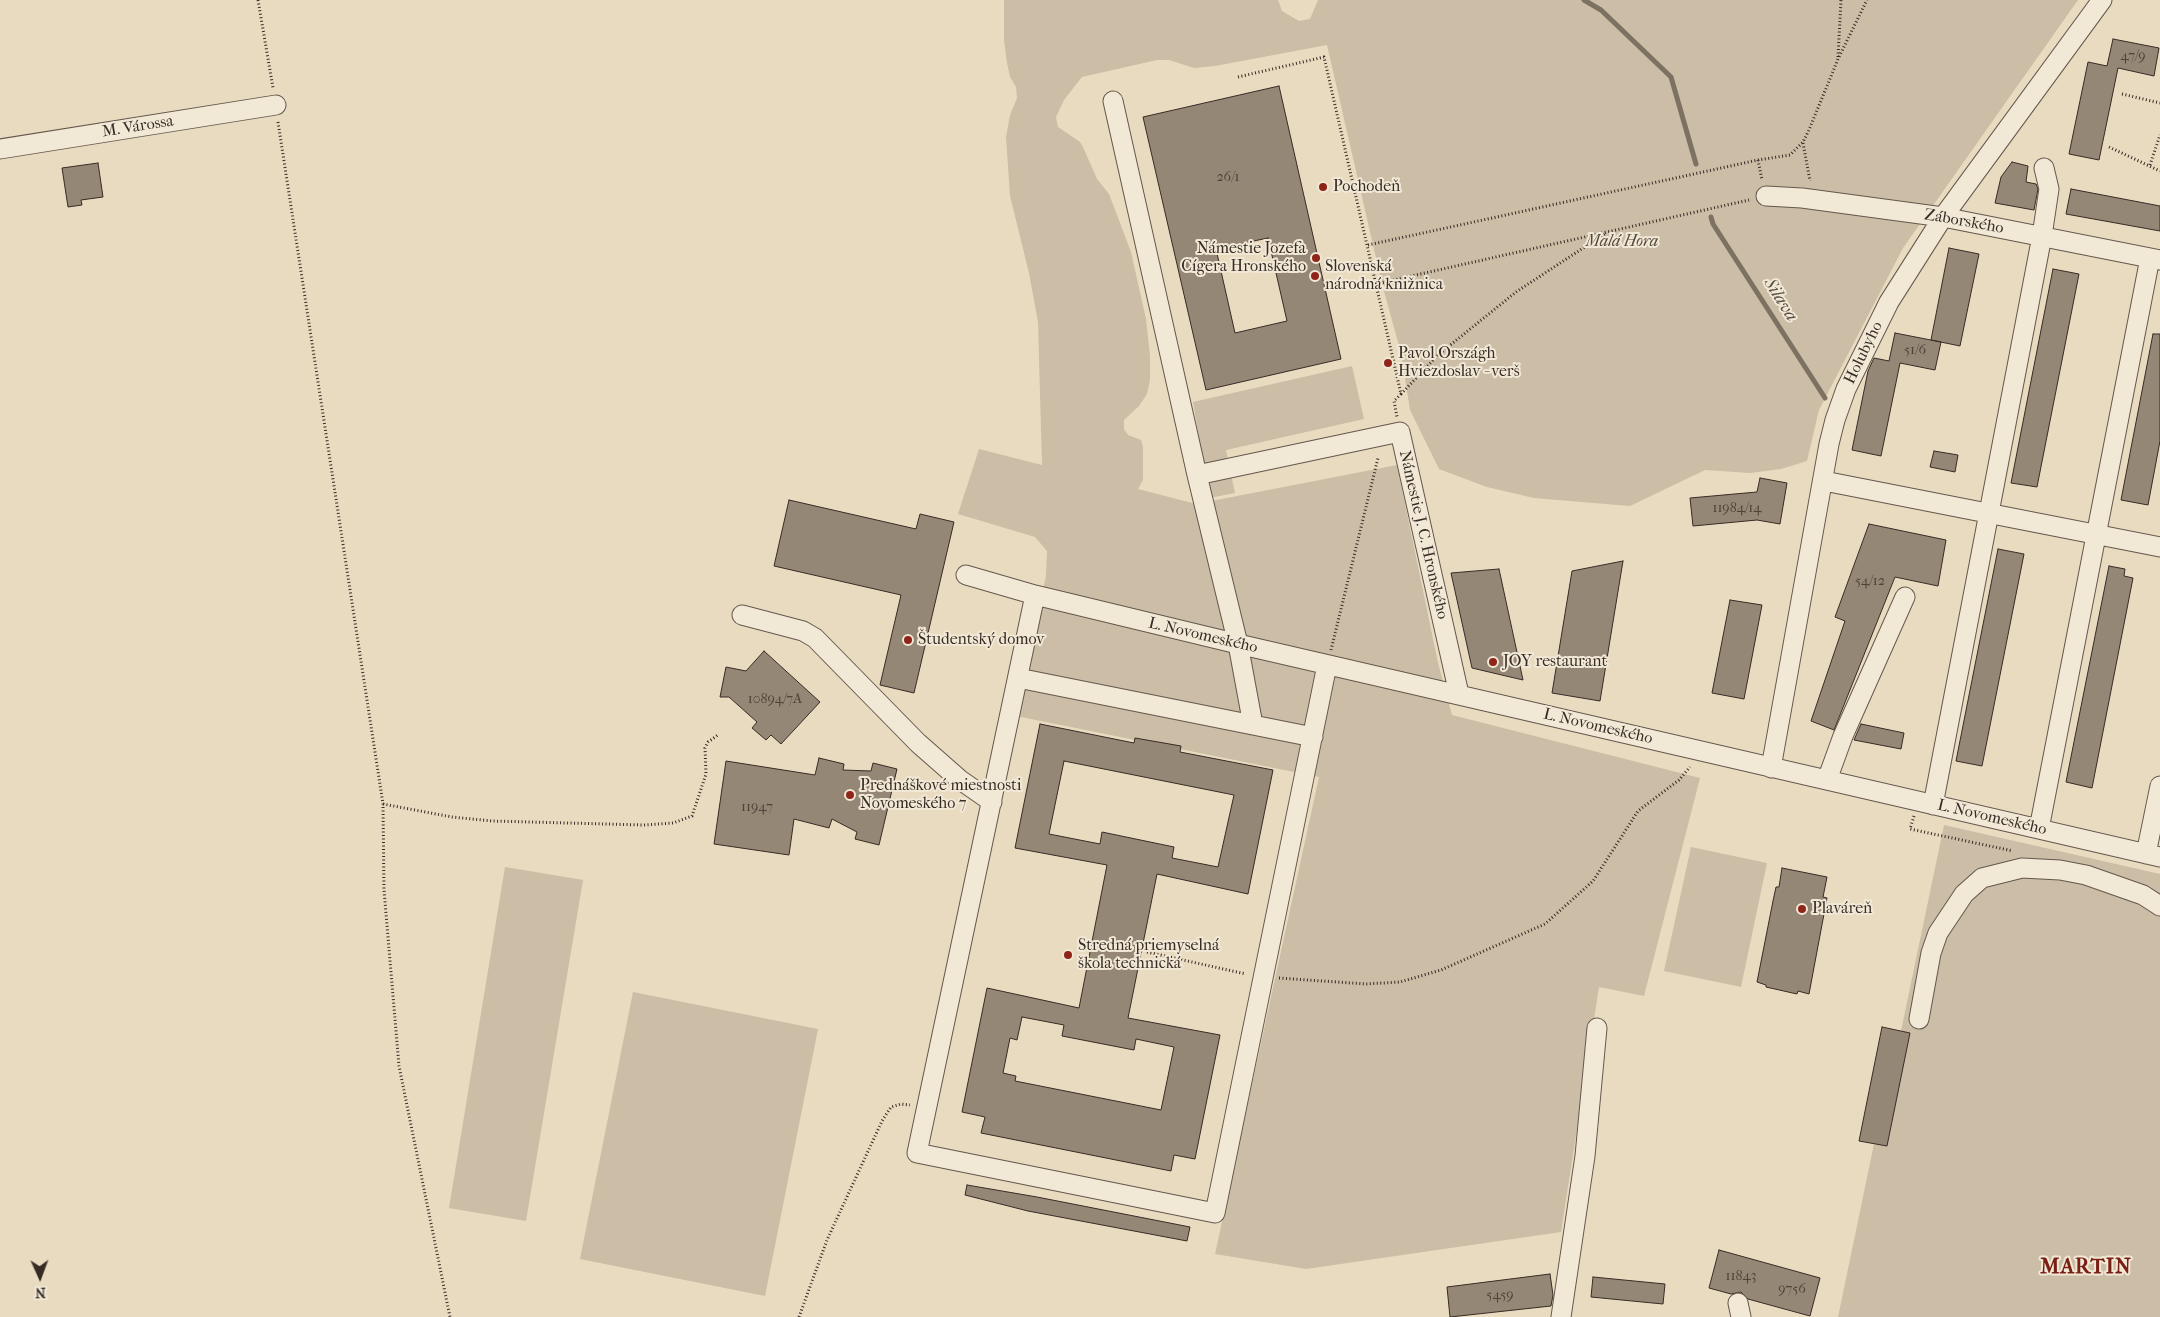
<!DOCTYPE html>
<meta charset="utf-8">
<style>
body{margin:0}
#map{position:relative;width:2160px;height:1317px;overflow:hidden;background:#e9dbc0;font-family:"IM FELL French Canon",serif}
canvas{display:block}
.north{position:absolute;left:15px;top:1252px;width:50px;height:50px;-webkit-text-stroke:4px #f1e8d6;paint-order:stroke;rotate:178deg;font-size:14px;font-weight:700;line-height:20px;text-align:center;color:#372b25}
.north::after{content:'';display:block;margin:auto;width:18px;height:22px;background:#372b25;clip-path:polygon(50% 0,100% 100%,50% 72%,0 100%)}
</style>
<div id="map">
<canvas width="2160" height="1317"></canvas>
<div class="north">N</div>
</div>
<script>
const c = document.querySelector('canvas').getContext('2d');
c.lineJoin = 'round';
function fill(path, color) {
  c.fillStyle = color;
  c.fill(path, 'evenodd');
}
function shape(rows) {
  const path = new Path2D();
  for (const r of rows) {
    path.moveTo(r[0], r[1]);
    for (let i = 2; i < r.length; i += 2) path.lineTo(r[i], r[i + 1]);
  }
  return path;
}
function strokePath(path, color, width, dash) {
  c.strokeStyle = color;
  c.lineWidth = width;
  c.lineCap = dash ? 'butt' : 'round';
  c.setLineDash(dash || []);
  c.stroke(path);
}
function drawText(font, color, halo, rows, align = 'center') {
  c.font = font + ' "IM FELL French Canon",serif';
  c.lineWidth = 4;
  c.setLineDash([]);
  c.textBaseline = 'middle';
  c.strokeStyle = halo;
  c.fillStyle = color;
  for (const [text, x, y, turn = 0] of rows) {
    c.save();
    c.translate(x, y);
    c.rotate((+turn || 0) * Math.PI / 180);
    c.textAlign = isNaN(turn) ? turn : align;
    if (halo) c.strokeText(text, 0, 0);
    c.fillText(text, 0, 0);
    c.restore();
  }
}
fill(shape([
 [1004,0,1278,0,1282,11,1299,21,1310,19,1318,0,2078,0,1903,248,1819,410,1807,461,1781,469,1750,473,1705,470,1630,506,1534,498,1487,487,1439,469,1410,410,1401,353,1382,284,1327,45,1215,66,1194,68,1169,60,1157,60,1082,77,1064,100,1056,117,1058,127,1080,142,1083,147,1097,179,1109,194,1131,252,1146,319,1150,356,1150,380,1147,394,1139,406,1124,420,1124,429,1128,435,1141,440,1143,447,1143,480,1138,489,1196,504,1397,465,1438,663,1452,715,1700,778,1644,996,1599,987,1561,1232,1306,1269,1215,1254,1319,777,1016,716,1046,576,1047,551,1035,537,958,514,979,449,1042,465,1038,322,1029,273,1010,196,1006,137,1010,115,1017,98,1016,87,1010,77,1007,63,1004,40],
 [1352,366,1364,419,1226,450,1235,493,1209,498,1193,402],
 [1944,825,2160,874,2160,1317,1838,1317,1874,1144,1887,1146,1910,1033,1901,1031],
 [1691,847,1767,863,1741,987,1664,971],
 [505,867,583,880,526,1221,449,1208],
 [633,992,818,1029,765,1296,580,1259]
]), '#cbbda6');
strokePath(shape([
 [1584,0,1601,10,1671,77,1696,164],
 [1711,217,1713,224,1825,398]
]), '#7d7162', 5);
const building = shape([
 [2113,39,2159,48,2154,76,2118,68,2099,160,2069,154,2088,62,2107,66,2113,39],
 [1279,86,1341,359,1206,390,1143,117,1279,86],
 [1268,238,1287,321,1235,333,1216,249,1268,238],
 [2012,162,2028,166,2026,182,2036,184,2038,189,2034,210,1995,203,2001,177,2012,162],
 [98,163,103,197,81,200,82,205,68,207,62,168,98,163],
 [2071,189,2160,206,2160,231,2066,214,2071,189],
 [1949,248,1979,254,1960,346,1931,340,1949,248],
 [2053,269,2079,274,2037,487,2011,483,2053,269],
 [1895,333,1941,342,1935,370,1900,363,1881,456,1852,450,1868,371,1874,358,1889,361,1895,333],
 [2153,334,2160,334,2160,441,2148,505,2121,500,2153,334],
 [1934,451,1958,455,1955,472,1930,467,1934,451],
 [1760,478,1787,483,1780,524,1757,520,1693,526,1690,498,1757,492,1760,478],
 [789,500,916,529,920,514,954,522,914,693,880,685,901,595,774,566,789,500],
 [1869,524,1946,540,1938,586,1895,577,1834,730,1811,721,1845,621,1835,617,1869,524],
 [1998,549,2024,554,1982,766,1956,761,1998,549],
 [1623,561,1600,701,1552,693,1572,571,1623,561],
 [2109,566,2125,569,2124,576,2133,578,2092,788,2066,782,2109,566],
 [1499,569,1523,680,1472,668,1451,573,1499,569],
 [1730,600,1762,605,1744,699,1712,693,1730,600],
 [764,651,820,702,781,744,771,735,766,740,752,728,757,722,729,697,720,697,726,667,746,671,764,651],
 [1040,724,1134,743,1135,738,1181,746,1180,752,1273,770,1248,894,1157,874,1128,1018,1220,1035,1195,1159,1174,1155,1171,1171,981,1133,985,1117,962,1112,987,988,1079,1008,1107,865,1015,848,1040,724],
 [1064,761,1234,795,1218,867,1172,858,1174,847,1102,832,1100,844,1049,834,1064,761],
 [1022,1017,1064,1025,1062,1036,1134,1050,1136,1039,1174,1047,1161,1110,1015,1081,1016,1076,1003,1073,1010,1038,1017,1040,1022,1017],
 [1861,724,1904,733,1901,749,1854,740,1861,724],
 [819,758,844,764,843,770,871,771,873,763,897,769,879,845,855,839,857,832,832,819,829,828,794,819,789,855,714,844,726,761,815,775,819,758],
 [1782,868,1827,877,1823,897,1827,898,1809,994,1798,991,1797,994,1766,987,1766,985,1757,982,1773,901,1776,887,1779,887,1782,868],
 [1882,1027,1910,1033,1887,1146,1859,1141,1882,1027],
 [967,1185,1037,1197,1190,1227,1187,1241,1028,1211,965,1195,967,1185],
 [1719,1250,1820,1278,1810,1316,1748,1299,1741,1292,1731,1294,1709,1288,1719,1250],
 [1550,1274,1553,1295,1551,1306,1450,1317,1447,1287,1550,1274],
 [1593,1277,1665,1284,1663,1304,1591,1297,1593,1277]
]);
fill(building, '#948776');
strokePath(building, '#372b25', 1);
const minor = shape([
 [1113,101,1197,475,1238,644,1253,725],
 [0,149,276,105],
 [1766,196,1802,198,1943,217,2160,260],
 [1197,475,1400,432,1459,694],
 [1824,481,2160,547],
 [966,575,1035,595,1238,644,2160,857],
 [1035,595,917,1153,1215,1213,1327,665],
 [742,615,803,631,815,638,918,743,959,779,992,802],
 [1018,678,1313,737],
 [1771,768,1829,444,1835,420,1846,389,1889,302,1943,217,2102,0],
 [1827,780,1843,736,1905,597],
 [1933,805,2042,236,2049,189,2044,168],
 [2039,829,2150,258],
 [2146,854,2160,786],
 [1919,1019,1931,953,1938,933,1964,894,1982,878,2022,868,2060,870,2086,875,2143,895,2160,906],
 [1738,1303,1741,1317],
 [1561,1317,1585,1156,1597,1028]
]);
strokePath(minor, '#64574c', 21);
strokePath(shape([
 [258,0,273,88],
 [1838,57,1841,0],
 [1238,77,1324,57,1401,394,1394,401,1397,417],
 [2122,94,2160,103],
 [278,122,383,804,384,890,399,1066,450,1317],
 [1803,143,1810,181],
 [2109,147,2160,171],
 [1758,160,1762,180],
 [2150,165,2160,135],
 [1368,245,1758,160,1790,155,1803,142,1809,130,1838,59,1867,0],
 [1376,284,1749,200],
 [1401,394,1438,355,1516,292,1606,233],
 [1331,650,1378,458],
 [383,804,452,817,492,821,644,825,673,823,692,816,706,774,705,748,708,742,718,735],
 [1914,816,1910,829,2013,851],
 [1147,952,1246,974],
 [1279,978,1366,984,1400,982,1441,970,1545,924,1593,881,1638,811,1679,780,1690,767],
 [799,1317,827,1240,882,1121,891,1107,901,1104,910,1105]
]), '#372b25', 3, [1, 2.5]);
strokePath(minor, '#f1e8d6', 19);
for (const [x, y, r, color] of [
 [1323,187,5,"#8f2418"],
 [1316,258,5,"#8f2418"],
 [1315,276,5,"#8f2418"],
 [1388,363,5,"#8f2418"],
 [908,640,5,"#8f2418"],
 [1493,662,5,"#8f2418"],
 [850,795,5,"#8f2418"],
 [1802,909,5,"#8f2418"],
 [1068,955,5,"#8f2418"]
]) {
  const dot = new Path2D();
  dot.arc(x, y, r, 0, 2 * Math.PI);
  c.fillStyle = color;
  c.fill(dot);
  strokePath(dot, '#f1e8d6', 2);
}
drawText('14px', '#4e4239', null, [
 ["47/9",2133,57],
 ["26/1",1228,178],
 ["51/6",1915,351],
 ["11984/14",1737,509],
 ["54/12",1870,582],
 ["10894/7A",775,700],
 ["11947",757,808],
 ["11843",1741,1277],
 ["9756",1792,1290],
 ["5459",1500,1296]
]);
drawText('16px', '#372b25', '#f1e8d6', [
 ["M. Várossa",138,127,-9],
 ["Záborského",1964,222,10],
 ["Holubyho",1864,353,-64],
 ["Námestie J. C. Hronského",1423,535,77],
 ["L. Novomeského",1203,636,13],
 ["L. Novomeského",1598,727,13],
 ["L. Novomeského",1992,818,13]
]);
drawText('16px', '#372b25', '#f1e8d6', [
 ["Pochodeň",1333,187],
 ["Námestie Jozefa",1306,249,"right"],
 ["Cígera Hronského",1306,267,"right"],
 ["Slovenská",1325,267],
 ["národná knižnica",1325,285],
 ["Pavol Országh",1398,354],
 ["Hviezdoslav - verš",1398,372],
 ["Študentský domov",918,640],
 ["JOY restaurant",1503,662],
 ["Prednáškové miestnosti",860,786],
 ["Novomeského 7",860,804],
 ["Plaváreň",1812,909],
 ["Stredná priemyselná",1078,946],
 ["škola technická",1078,964]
], 'left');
drawText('italic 16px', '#55483f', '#f1e8d6', [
 ["Malá Hora",1622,242]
]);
drawText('italic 18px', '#5a4e44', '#f1e8d6', [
 ["Silava",1780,300,58]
]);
c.letterSpacing = '1px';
drawText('bold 21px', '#7a1f14', '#f1e8d6', [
 ["MARTIN",2086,1268]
]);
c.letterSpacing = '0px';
</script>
